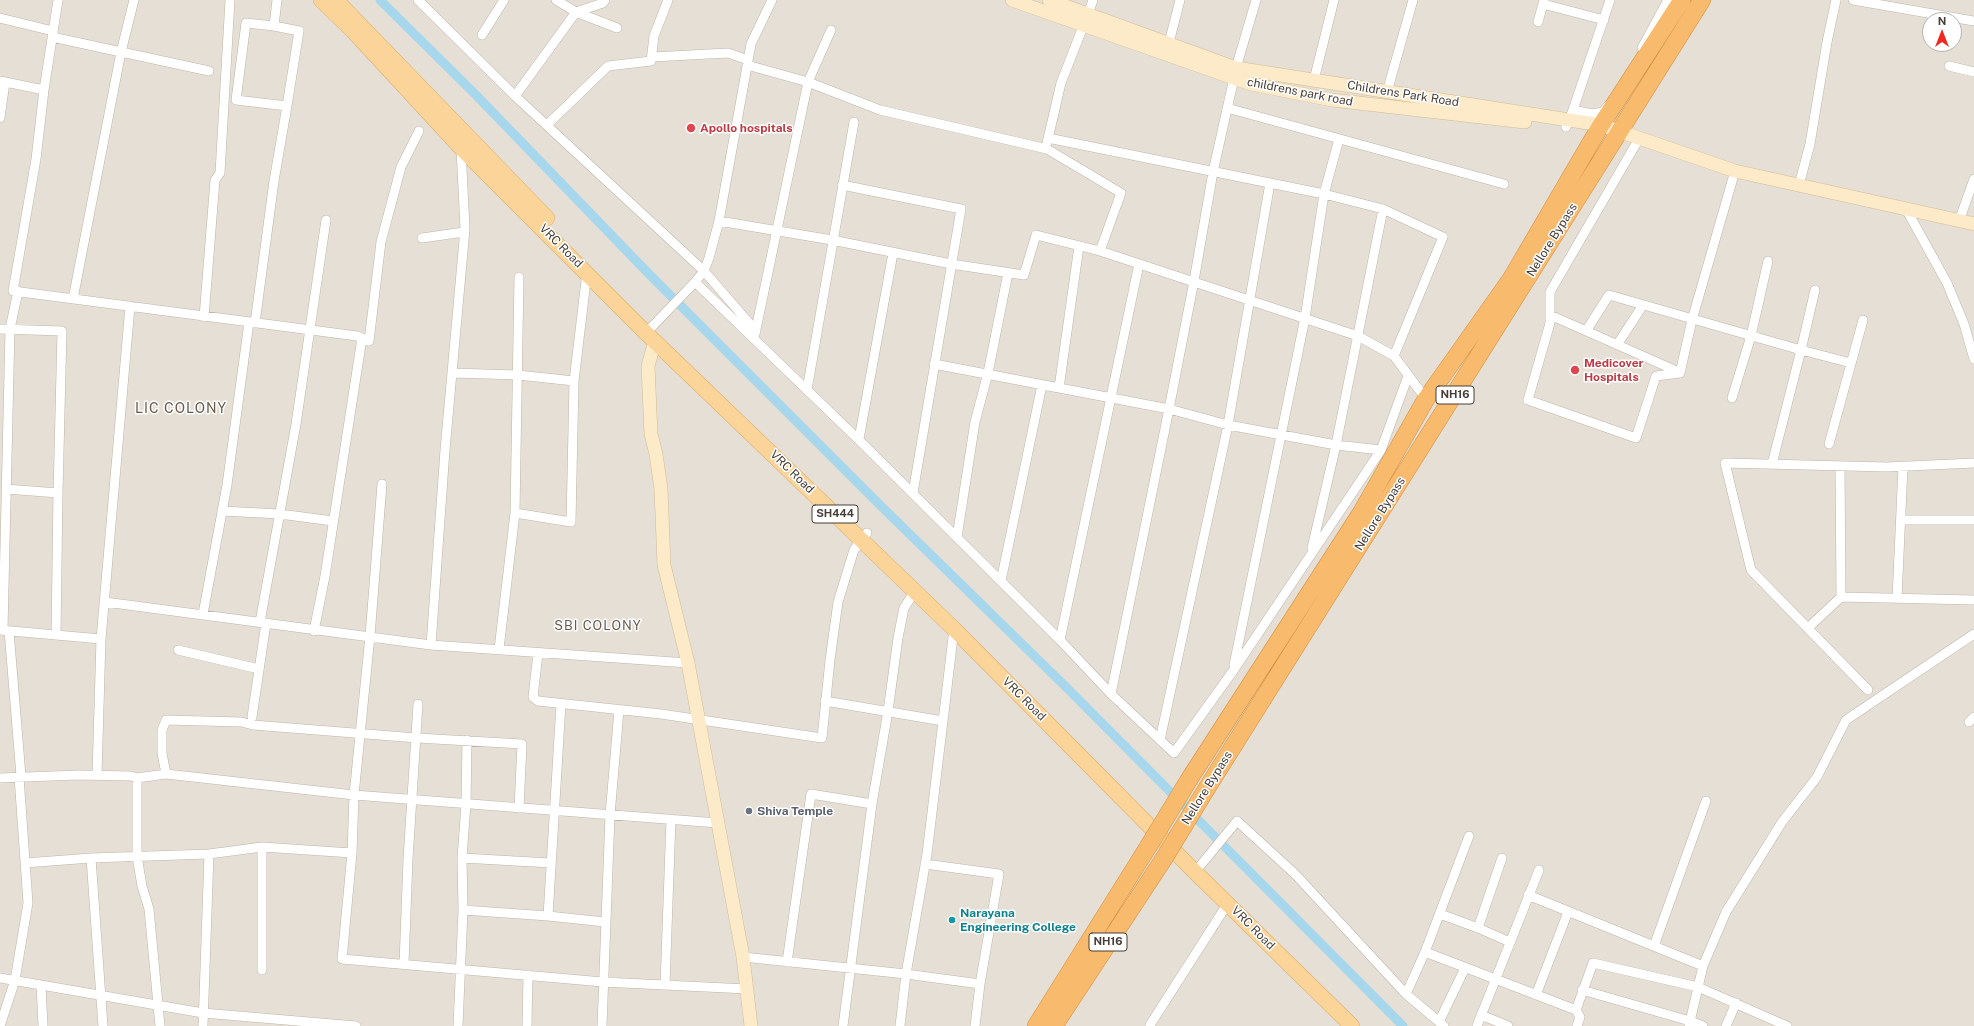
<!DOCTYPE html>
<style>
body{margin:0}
#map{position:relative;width:1974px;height:1026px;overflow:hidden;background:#f3eee7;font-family:"Public Sans",sans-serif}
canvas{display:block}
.north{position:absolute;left:1922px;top:12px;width:40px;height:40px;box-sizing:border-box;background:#fff;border:1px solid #b5b2af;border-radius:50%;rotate:0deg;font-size:11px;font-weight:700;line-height:16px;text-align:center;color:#463e36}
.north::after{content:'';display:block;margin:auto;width:14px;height:18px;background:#f12920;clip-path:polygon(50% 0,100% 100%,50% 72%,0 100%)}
</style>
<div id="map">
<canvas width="1974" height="1026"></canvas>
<div class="north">N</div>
</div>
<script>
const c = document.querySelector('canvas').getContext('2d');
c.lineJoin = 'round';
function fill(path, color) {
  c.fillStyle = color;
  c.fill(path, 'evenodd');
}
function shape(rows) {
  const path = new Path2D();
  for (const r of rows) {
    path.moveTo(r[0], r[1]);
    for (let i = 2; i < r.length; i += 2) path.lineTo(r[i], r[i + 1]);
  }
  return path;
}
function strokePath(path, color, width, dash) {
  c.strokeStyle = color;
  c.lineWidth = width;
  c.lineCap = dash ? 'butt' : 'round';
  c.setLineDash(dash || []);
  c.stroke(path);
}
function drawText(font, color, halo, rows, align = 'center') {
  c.font = font + ' "Public Sans",sans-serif';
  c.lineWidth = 3;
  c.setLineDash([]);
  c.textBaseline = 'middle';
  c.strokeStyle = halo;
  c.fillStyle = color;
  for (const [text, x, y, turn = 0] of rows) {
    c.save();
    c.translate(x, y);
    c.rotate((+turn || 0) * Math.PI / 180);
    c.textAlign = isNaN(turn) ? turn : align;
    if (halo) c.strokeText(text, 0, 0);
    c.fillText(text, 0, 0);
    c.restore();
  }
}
fill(shape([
 [0,0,1974,0,1974,1026,0,1026],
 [1930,20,1954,20,1954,44,1930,44]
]), '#e6dfd5');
strokePath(shape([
 [380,0,476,95,648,273,881,506,1068,689,1403,1026]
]), '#a6d7ed', 9);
const street = shape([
 [418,0,515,96,704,271,756,331],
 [556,0,576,12,603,3,605,0],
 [1853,0,1974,21],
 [1543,4,1604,20],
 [1088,14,1093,0],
 [0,18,53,31],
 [1538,22,1544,0],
 [274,26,299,31,287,106],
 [482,35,504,0],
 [52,37,209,71],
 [1169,43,1180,0],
 [1642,48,1668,0],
 [652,57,728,53,748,60],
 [747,65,808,82,880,110,1047,149,1121,193,1100,251],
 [1949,66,1974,72],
 [1236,68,1256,0],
 [1314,80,1334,0],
 [0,81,44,90,58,0],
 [44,90,36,159,13,291,357,336,369,341,381,242,401,167,419,131],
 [1387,92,1413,0],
 [515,96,576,12,617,28],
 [1227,108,1504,184],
 [1573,110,1592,114,1603,112,1608,106],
 [0,118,5,82],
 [547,125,608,66,651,61,654,36,668,0],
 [1566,127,1573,110,1610,0],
 [1640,137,1550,292,1550,323,1528,400,1636,438,1656,376,1680,373,1692,320,1735,171],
 [1048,138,1324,194,1383,209,1443,237,1394,356],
 [1047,143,1061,83,1084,24],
 [842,185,961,209,913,493],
 [1799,185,1810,144,1827,42,1836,0],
 [1906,209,1947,283,1964,324,1974,359],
 [719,221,832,240,951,264,1024,275,1036,235,1100,251,1358,336,1394,356,1426,399],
 [1959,221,1974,179],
 [422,238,464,232],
 [695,282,861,442,1060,640,1111,694,1174,753,1233,671,1381,450,1408,376],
 [1815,290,1801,350,1851,363],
 [73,299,121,52,134,0],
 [1550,315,1679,372],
 [204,317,215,180,220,173,230,0],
 [255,323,274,181,287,106,236,100,246,23,274,26,277,0],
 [0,329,62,331,58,493,56,635,0,630],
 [1586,331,1609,295,1801,350,1772,464],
 [646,333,695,282,704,271,709,258,719,221,751,44,772,0],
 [755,334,808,82,831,30],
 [1617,345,1643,305],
 [934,364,1169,409,1228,425,1336,445,1381,450],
 [453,373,518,375,574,381,587,272],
 [1059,388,1079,246],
 [807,390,854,122],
 [1732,398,1751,336,1768,261],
 [859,439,893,253],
 [1829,444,1863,320],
 [1840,466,1841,597,1974,600],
 [382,484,370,636,354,795,352,853,342,959,603,982,747,989],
 [6,489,58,493],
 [222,511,280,514,333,521],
 [515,513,571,522,574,381],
 [1901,520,1974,520],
 [957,537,975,422,988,373,1008,273],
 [1312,548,1336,445,1383,209],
 [1001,581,1042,385],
 [1897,598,1903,467],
 [105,602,431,645,688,663],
 [203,614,227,485,249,322],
 [260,622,296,424,326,220],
 [1808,628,1841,597],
 [3,630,10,329,18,291],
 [9,631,21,776],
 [314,631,325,576,362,338],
 [56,635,101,639,130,306],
 [1060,640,1139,264],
 [431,645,445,450,465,229,461,148],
 [499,649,515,513,519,277],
 [178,650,259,669],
 [538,653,533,697,538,701,661,714,822,738,830,660,838,602,854,550,867,533],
 [1234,665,1305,318,1324,194,1339,139],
 [1868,690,1751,570,1725,463,1887,467,1974,463],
 [1111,694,1169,409,1194,281,1213,172,1234,78],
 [825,701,943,721,954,629],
 [561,704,548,916,605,922],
 [252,717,266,623],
 [1969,722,1974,717],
 [1160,740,1228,425,1270,183],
 [166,774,354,795,718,823],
 [97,775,101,639],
 [0,778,78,775,131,776,137,778,166,774,162,753,162,730,166,720,241,722,253,725,417,738,522,744,519,808],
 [137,778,137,856,142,886,149,909,160,1026],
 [91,858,103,1026],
 [462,858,551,863],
 [25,863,91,858,209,854],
 [1195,872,1237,821,1295,874,1406,994,1444,1026],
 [1528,895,1703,966],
 [463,910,548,916],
 [1440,914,1478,928,1510,942],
 [1478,928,1502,858],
 [1654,946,1706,801],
 [1425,952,1576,1010,1593,963,1698,987,1787,1026],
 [743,957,906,974,927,854,943,721],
 [787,962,811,794,872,804],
 [404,964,408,859,418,704],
 [262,970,262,847],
 [0,978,203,1013,356,1026],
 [41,985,43,1026],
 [665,985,671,819],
 [1582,990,1690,1021,1703,1026],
 [1406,994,1425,952,1469,836],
 [1536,995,1568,912],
 [1576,1010,1580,1017,1577,1026],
 [1481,1015,1508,1026],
 [1439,1022,1465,968],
 [1150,1025,1228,903],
 [0,1026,15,980,28,903,19,777],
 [203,1026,209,854,262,847,352,853],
 [458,1026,463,910,462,858,466,804,467,740],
 [527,1026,528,975],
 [602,1026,610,815,619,710],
 [843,1026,872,804,888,711,898,638,904,608,915,591],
 [900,1026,906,974,980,984,999,874,925,864],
 [975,1026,980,984],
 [1477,1026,1539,870],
 [1689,1026,1703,966,1726,912,1782,822,1817,777,1846,720,1974,634],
 [1726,1026,1736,1003]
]);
const secondary = shape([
 [1012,0,1251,84,1332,100,1525,122],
 [1049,0,1236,68,1601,125,1735,171,1974,224],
 [655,341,648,366,651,434,656,454,661,489,664,565,688,663,743,957,751,1026]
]);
const primary = shape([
 [321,0,353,31,461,148,646,333,954,629,1195,872,1352,1026],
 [336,0,547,218]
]);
const highway = shape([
 [1190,778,1361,513,1426,399,1511,279,1601,125,1682,0],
 [1207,788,1702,0],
 [1036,1026,1148,847],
 [1054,1026,1163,860]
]);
strokePath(street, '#beb5aa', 10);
strokePath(secondary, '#d1bc98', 14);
strokePath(primary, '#dfaf69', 16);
strokePath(highway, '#d78e3d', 18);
strokePath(street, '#fff', 9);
strokePath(secondary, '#fceac8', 13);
strokePath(primary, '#fad499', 15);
strokePath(highway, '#f8bb6d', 17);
const highwayBridge = shape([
 [1148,847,1190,778],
 [1163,860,1207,788]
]);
strokePath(highwayBridge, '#d78e3d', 18, []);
strokePath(highwayBridge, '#f8bb6d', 17);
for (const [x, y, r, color] of [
 [691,128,5,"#e0444e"],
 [1575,370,5,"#e0444e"],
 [749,811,4,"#6b7280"],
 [952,920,4,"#0f9aa8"]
]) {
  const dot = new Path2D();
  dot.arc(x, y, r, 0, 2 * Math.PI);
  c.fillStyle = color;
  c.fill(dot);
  strokePath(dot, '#fff', 1.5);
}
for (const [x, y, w] of [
 [1455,395,38],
 [835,514,46],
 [1108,942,38]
]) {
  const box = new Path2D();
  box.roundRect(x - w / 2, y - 9, w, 18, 3);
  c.fillStyle = '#fff';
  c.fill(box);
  strokePath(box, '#463e36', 1);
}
drawText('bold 11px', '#463e36', null, [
 ["NH16",1455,395],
 ["SH444",835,514],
 ["NH16",1108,942]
]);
drawText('12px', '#463e36', '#fff', [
 ["childrens park road",1300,92,11],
 ["Childrens Park Road",1403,94,9],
 ["Nellore Bypass",1552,240,-58],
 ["VRC Road",561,246,45],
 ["VRC Road",792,472,44],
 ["Nellore Bypass",1380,514,-58],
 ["VRC Road",1024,699,45],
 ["Nellore Bypass",1207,788,-58],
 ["VRC Road",1253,928,45]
]);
drawText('bold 12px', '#be3a42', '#fff', [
 ["Apollo hospitals",700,128],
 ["Medicover",1584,363],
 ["Hospitals",1584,377]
], 'left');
drawText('bold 12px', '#5b616d', '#fff', [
 ["Shiva Temple",757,811]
], 'left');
drawText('bold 12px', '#0d838f', '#fff', [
 ["Narayana",960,913],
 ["Engineering College",960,927]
], 'left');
c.letterSpacing = '1px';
drawText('13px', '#685b4e', '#fff', [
 ["SBI COLONY",598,626]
]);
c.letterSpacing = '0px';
c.letterSpacing = '1px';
drawText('14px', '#685b4e', '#fff', [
 ["LIC COLONY",181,409]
]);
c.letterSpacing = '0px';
</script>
